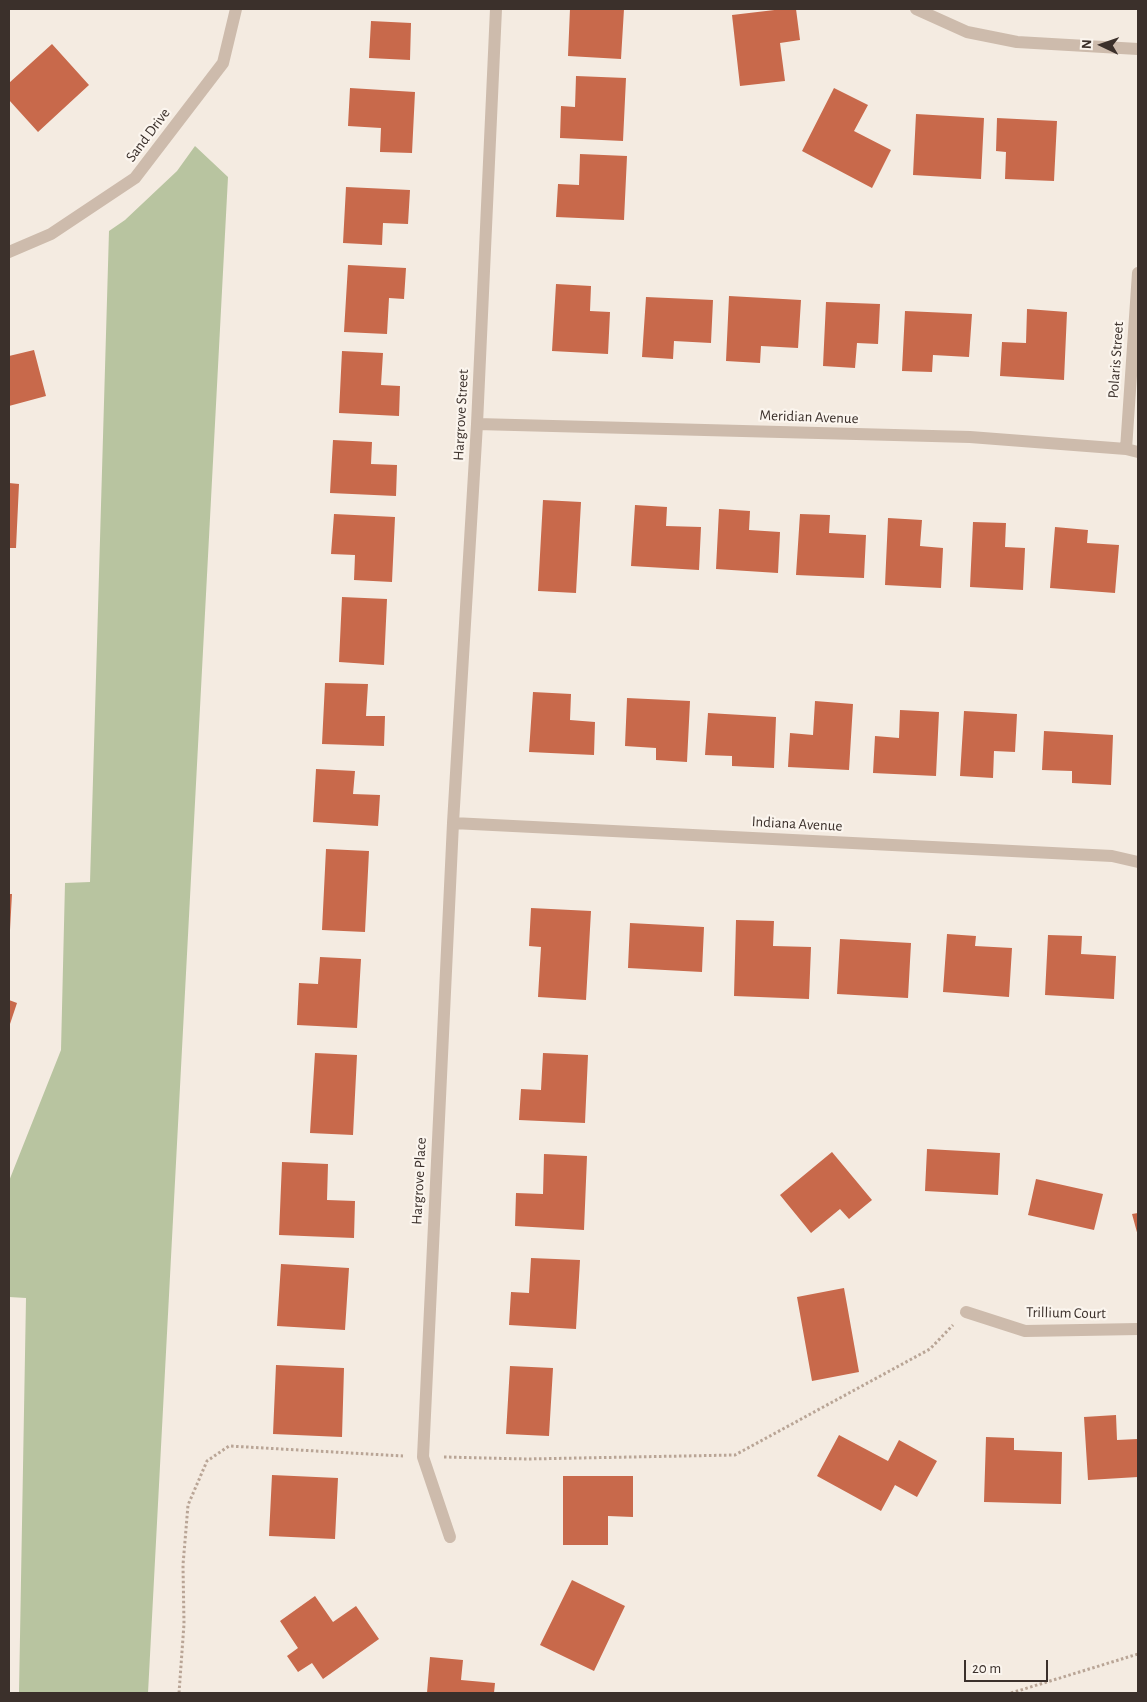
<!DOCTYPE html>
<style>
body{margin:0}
#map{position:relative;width:1147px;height:1702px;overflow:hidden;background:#f4ebe1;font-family:"Alegreya Sans",sans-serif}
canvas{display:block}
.frame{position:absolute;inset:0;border:10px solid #3b302b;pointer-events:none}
.north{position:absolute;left:1077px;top:20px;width:50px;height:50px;-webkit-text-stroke:4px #fbf5ee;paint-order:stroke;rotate:273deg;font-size:14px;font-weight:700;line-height:20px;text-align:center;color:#3b302b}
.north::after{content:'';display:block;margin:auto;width:18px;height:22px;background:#3b302b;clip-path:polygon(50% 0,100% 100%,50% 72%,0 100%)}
.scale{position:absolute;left:964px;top:1660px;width:84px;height:22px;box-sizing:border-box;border:2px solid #3b302b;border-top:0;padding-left:6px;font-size:15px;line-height:18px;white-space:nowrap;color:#3b302b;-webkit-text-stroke:4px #fbf5ee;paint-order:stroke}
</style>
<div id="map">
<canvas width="1147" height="1702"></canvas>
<div class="frame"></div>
<div class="north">N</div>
<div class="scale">20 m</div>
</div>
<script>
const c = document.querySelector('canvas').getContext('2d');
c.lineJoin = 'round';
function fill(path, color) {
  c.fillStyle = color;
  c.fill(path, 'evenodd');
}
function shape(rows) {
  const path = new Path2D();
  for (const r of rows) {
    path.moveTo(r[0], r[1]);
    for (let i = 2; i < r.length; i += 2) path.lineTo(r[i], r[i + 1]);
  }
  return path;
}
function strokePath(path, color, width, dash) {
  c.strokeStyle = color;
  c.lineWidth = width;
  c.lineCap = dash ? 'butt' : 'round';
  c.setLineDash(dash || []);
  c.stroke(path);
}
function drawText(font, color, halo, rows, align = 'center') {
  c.font = font + ' "Alegreya Sans",sans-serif';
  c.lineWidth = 4.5;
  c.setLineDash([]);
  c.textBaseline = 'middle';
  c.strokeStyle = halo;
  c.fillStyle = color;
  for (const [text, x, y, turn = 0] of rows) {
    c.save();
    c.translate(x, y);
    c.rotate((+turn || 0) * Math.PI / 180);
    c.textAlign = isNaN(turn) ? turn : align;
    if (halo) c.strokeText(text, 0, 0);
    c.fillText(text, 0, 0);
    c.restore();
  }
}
fill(shape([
 [195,146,228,177,148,1693,19,1693,26,1298,9,1297,9,1181,61,1050,65,883,90,882,109,231,125,220,177,171]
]), '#b8c4a0');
fill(shape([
 [570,9,624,9,621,59,568,56],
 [783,9,796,9,800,40,780,43,785,81,740,86,732,15],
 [371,21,411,23,410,60,369,58],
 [52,44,89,85,38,132,9,100,9,83],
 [576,76,626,78,623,141,560,138,561,106,575,107],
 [350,88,415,92,412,153,380,152,381,128,348,126],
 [834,88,868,105,854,131,891,150,872,188,802,151],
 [916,114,984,118,981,179,913,175],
 [997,118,1057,121,1054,181,1005,179,1006,152,996,151],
 [580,154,627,156,624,220,556,217,558,184,579,185],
 [346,187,410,190,408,224,383,223,382,245,343,243],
 [348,265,406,268,404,299,389,298,387,334,344,332],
 [556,284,591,286,590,311,610,312,608,354,552,351],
 [729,296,801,300,798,348,761,346,760,363,726,361],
 [646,297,713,300,711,343,674,341,673,359,642,357],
 [826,302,880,304,878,344,857,343,855,368,823,366],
 [1027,309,1067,312,1064,380,1000,376,1002,342,1026,343],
 [905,311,972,314,969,357,933,355,932,372,902,371],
 [34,350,46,396,9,406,9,356],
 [342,351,383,353,381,385,400,386,399,416,339,413],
 [333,440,372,442,371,464,397,465,396,496,330,493],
 [9,483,19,484,16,548,9,548],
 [543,500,581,502,576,593,538,591],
 [635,505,667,507,666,526,701,527,699,570,631,566],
 [719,509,750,511,749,530,780,532,778,573,716,569],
 [334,514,395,517,392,582,354,580,355,555,331,554],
 [800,514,830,515,829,533,866,535,864,578,796,575],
 [888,518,922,520,920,546,943,548,941,588,885,585],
 [973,522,1006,523,1005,547,1025,548,1023,590,970,587],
 [1055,527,1088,530,1087,543,1119,545,1115,593,1050,588],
 [342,597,387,599,384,665,339,662],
 [325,683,368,684,366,716,385,716,384,746,322,744],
 [533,692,571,694,570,720,595,722,594,755,529,752],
 [627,698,690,701,687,762,656,760,656,748,625,746],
 [815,701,853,704,849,770,788,767,790,733,813,735],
 [900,710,939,712,936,776,873,773,875,736,899,738],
 [964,711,1017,714,1015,752,994,751,993,778,960,776],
 [708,713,776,717,774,768,732,766,732,756,705,755],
 [1044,731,1113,735,1111,785,1072,783,1072,771,1042,770],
 [316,769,355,771,353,794,380,795,378,826,313,822],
 [326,849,369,851,365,932,322,930],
 [9,894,12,894,10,930,9,930],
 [531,908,591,911,586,1000,538,997,541,947,529,946],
 [736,920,774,921,773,946,811,947,809,999,734,996],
 [630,923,704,927,702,972,628,968],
 [947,934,976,936,975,946,1012,948,1009,997,943,992],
 [1048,935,1082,936,1081,954,1116,956,1114,999,1045,995],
 [840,939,911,943,908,998,837,994],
 [320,957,361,959,357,1028,297,1025,299,983,318,984],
 [9,1000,17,1003,9,1027],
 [315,1053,357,1055,353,1135,310,1133],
 [543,1053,588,1055,585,1123,519,1120,521,1089,541,1090],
 [927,1149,1000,1153,998,1195,925,1191],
 [832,1152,872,1200,849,1219,840,1209,811,1233,780,1195],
 [544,1154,587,1156,584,1230,515,1226,516,1193,543,1194],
 [282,1162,328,1164,327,1200,355,1201,354,1238,279,1235],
 [1036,1179,1103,1194,1094,1230,1028,1215],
 [1138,1213,1138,1236,1132,1214],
 [531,1258,580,1260,576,1329,509,1325,511,1292,529,1293],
 [281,1264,349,1268,345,1330,277,1326],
 [844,1288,859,1372,812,1381,797,1297],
 [276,1365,344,1368,342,1437,273,1434],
 [510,1366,553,1368,549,1436,506,1434],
 [1116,1415,1117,1440,1138,1439,1138,1477,1088,1480,1084,1417],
 [839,1435,888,1461,899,1440,937,1461,917,1497,895,1485,881,1511,817,1476],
 [986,1437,1014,1438,1014,1450,1062,1452,1061,1504,984,1502],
 [272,1475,338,1478,335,1539,269,1536],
 [563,1476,633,1476,633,1517,608,1516,608,1545,563,1545],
 [572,1580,625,1606,594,1671,540,1645],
 [315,1596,333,1622,356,1606,379,1639,323,1679,312,1663,298,1672,287,1656,298,1648,280,1621],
 [430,1657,463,1660,461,1680,495,1683,494,1693,427,1693]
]), '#c8694b');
strokePath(shape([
 [444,1457,527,1459,735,1455,930,1349,953,1325],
 [179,1693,184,1624,183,1565,188,1505,207,1461,229,1446,403,1456],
 [1011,1693,1138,1654]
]), '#b9a596', 3, [2.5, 2.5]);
strokePath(shape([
 [916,9,967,32,1017,42,1138,49],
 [9,252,51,234,135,178,223,63,236,9],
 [477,424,970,437,1126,449,1138,452],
 [1126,449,1138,273],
 [453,823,1112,856,1138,862],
 [966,1312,1025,1331,1138,1329],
 [450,1537,423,1457,453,823,477,424,496,9]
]), '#cdbbac', 12);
drawText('15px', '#3b302b', '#fbf5ee', [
 ["Sand Drive",148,135,-53],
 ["Polaris Street",1116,360,-86],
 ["Hargrove Street",461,415,-87],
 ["Meridian Avenue",809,417,2],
 ["Indiana Avenue",797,824,3],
 ["Hargrove Place",419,1181,-87],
 ["Trillium Court",1066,1313,1]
]);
</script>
